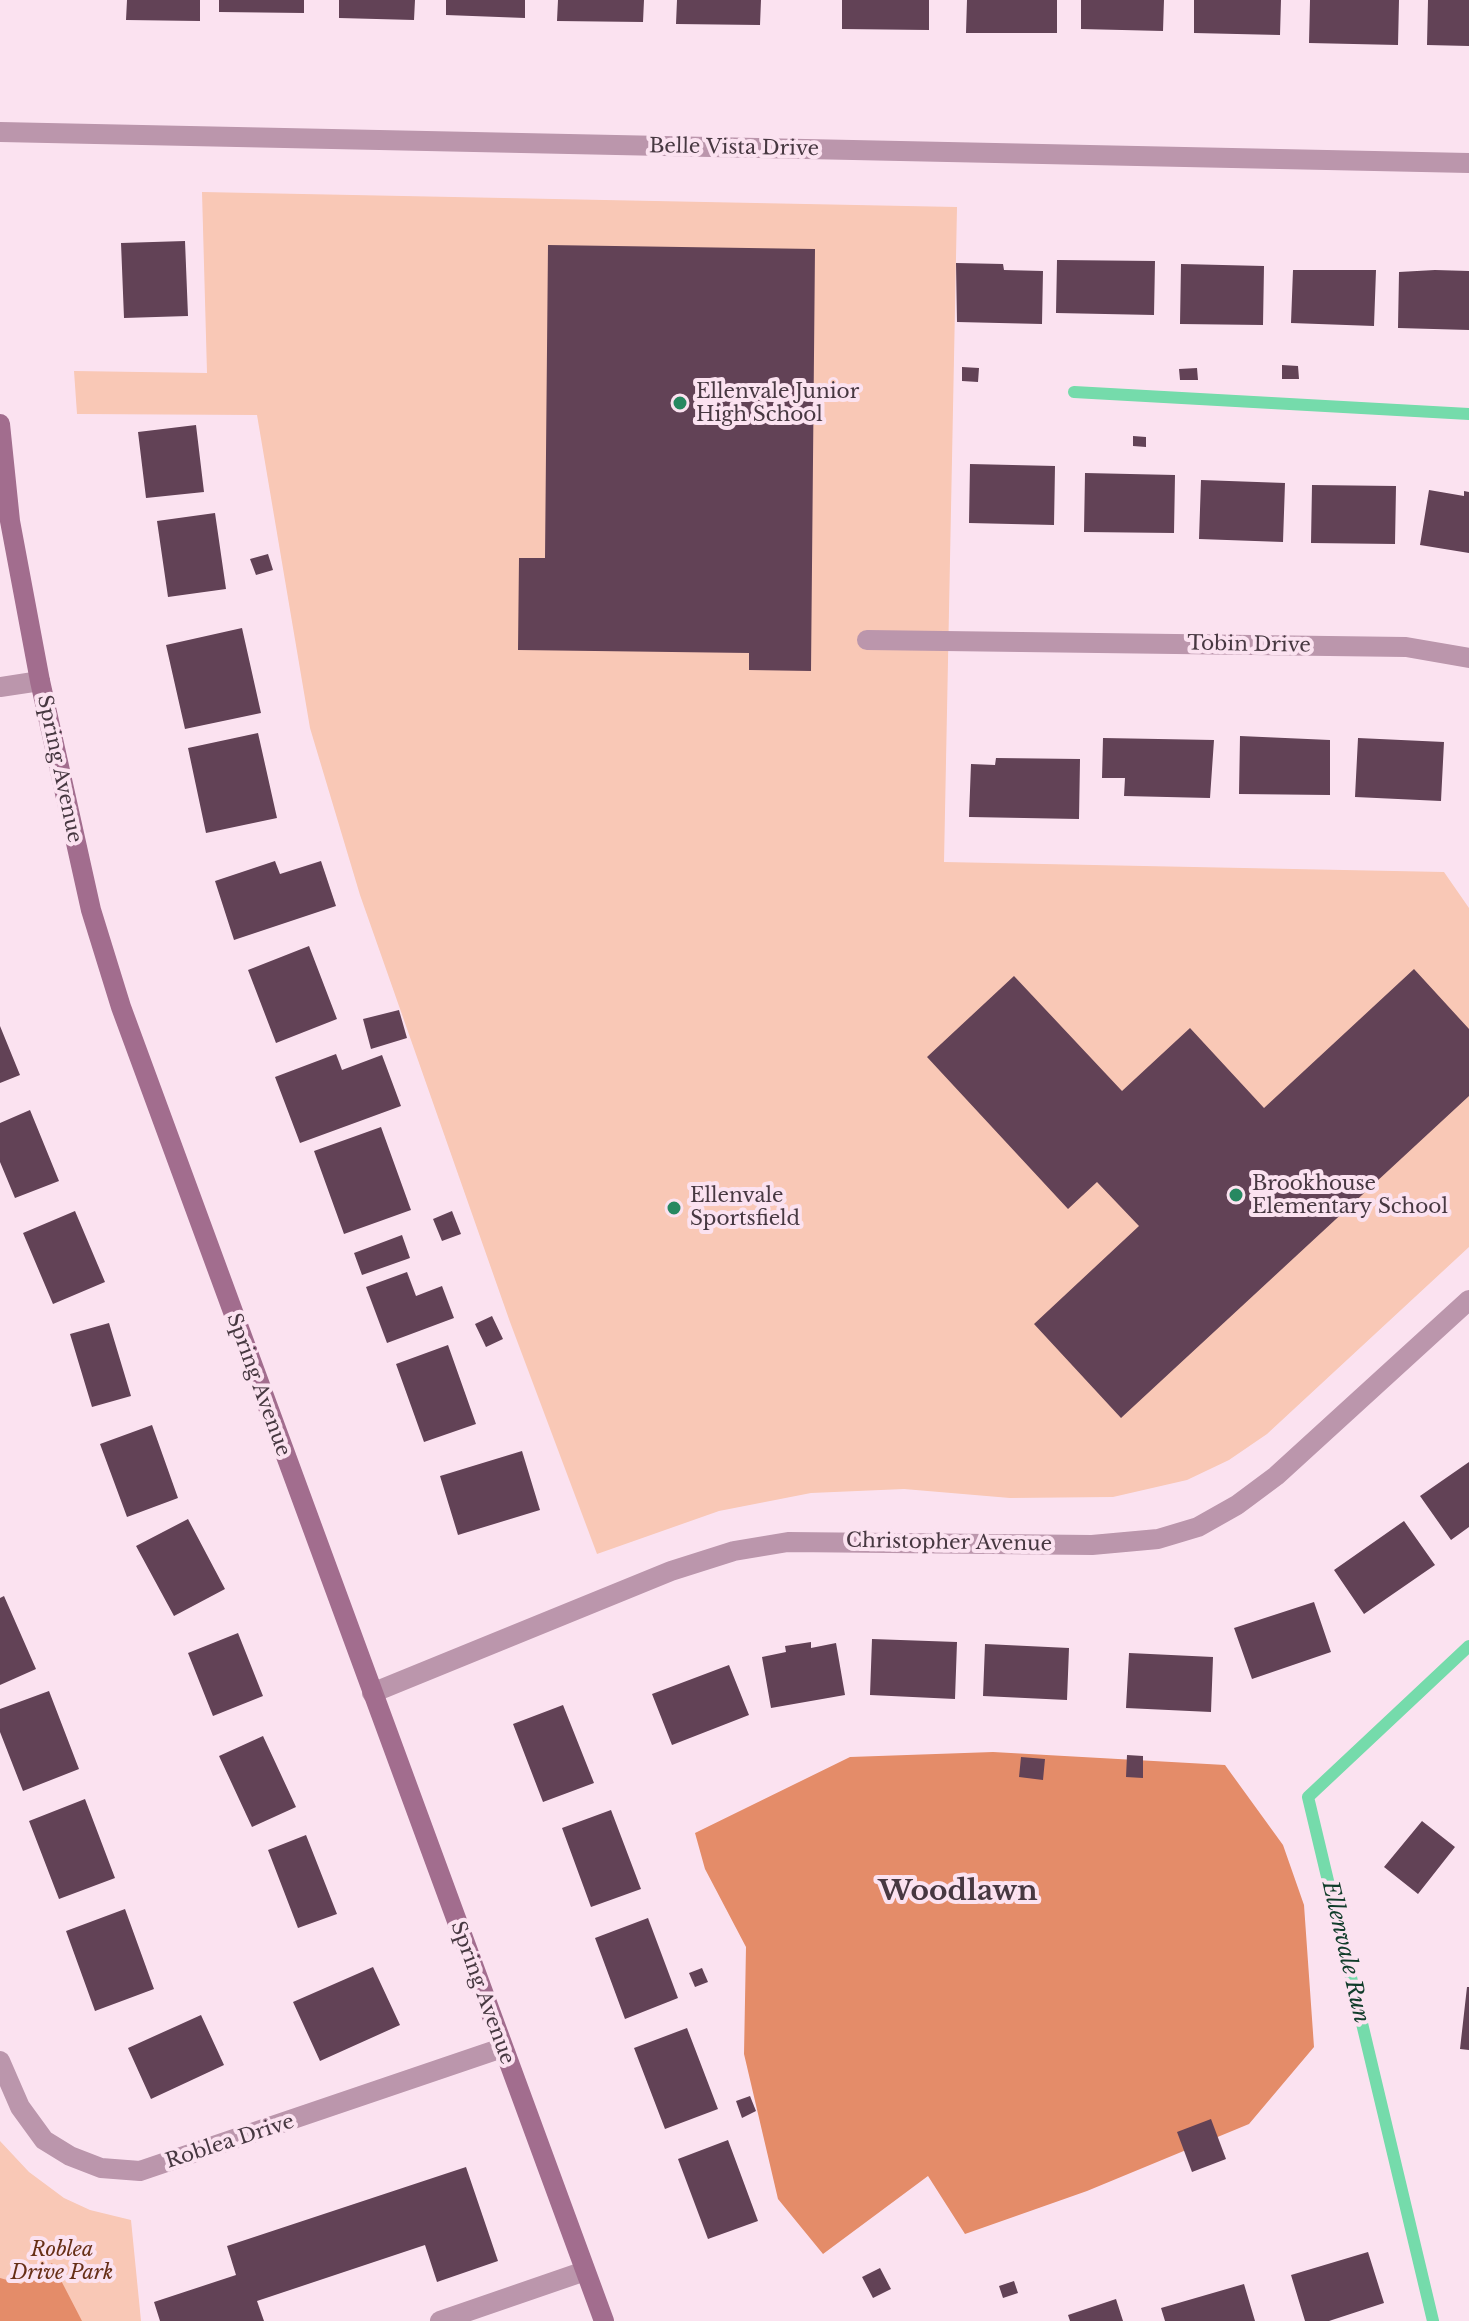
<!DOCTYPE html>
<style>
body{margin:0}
canvas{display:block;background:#fbe2f0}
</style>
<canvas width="1469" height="2321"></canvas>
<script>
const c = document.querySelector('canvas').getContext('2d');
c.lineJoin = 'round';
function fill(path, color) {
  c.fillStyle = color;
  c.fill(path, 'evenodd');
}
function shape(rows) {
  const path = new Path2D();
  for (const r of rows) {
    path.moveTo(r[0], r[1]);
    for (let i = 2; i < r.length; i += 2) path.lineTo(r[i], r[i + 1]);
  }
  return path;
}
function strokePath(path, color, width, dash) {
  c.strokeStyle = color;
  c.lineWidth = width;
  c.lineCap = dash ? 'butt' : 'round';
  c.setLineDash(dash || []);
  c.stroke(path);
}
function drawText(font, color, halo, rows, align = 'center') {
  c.font = font + ' "Libre Baskerville",serif';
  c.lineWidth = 8;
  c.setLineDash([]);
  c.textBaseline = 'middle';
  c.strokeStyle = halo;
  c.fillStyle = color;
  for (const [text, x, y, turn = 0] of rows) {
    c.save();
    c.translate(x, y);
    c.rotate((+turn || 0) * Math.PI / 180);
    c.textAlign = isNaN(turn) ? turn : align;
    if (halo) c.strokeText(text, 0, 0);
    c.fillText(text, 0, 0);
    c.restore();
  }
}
fill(shape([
 [202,192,957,207,944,862,1444,872,1469,908,1469,1247,1267,1434,1229,1460,1187,1480,1113,1497,1010,1498,904,1489,811,1493,719,1511,597,1554,510,1322,360,895,310,728,257,415,77,414,74,371,207,373],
 [0,2141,29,2172,64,2198,90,2210,131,2220,141,2321,0,2321]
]), '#f9c8b6');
fill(shape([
 [993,1752,1225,1765,1283,1845,1304,1905,1314,2047,1249,2124,1087,2191,965,2234,928,2176,823,2254,778,2199,744,2054,746,1947,705,1869,695,1833,850,1757],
 [52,2263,82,2321,0,2321,0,2278,21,2284]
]), '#e48c69');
strokePath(shape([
 [1074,392,1469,414],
 [1433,2321,1308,1797,1469,1646]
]), '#75dbab', 12);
fill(shape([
 [127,0,200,0,200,21,126,20],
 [219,0,304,0,304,13,219,12],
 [339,0,415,0,414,20,339,18],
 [446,0,525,0,525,18,446,15],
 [558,0,644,0,643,22,557,21],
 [677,0,761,0,760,25,676,24],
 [842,0,929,0,929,30,842,29],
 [967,0,1057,0,1057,33,966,33],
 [1081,0,1164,0,1163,31,1081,29],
 [1194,0,1281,0,1280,35,1194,33],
 [1310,0,1399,0,1398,45,1309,43],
 [1428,0,1469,0,1469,46,1427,45],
 [185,241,188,316,124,318,121,243],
 [548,245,815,249,811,671,749,670,749,653,518,650,519,558,545,558],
 [1057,260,1155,261,1154,315,1056,313],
 [956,263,1003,264,1004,270,1043,271,1042,324,957,322],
 [1181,264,1264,266,1263,325,1180,324],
 [1293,270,1376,270,1374,326,1291,323],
 [1435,270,1469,271,1469,330,1398,328,1399,272],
 [1282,365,1298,366,1299,379,1282,379],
 [962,367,979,368,978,382,962,381],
 [1197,368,1198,380,1180,380,1179,369],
 [196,425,204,492,146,498,138,432],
 [1133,436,1146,437,1146,447,1133,446],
 [970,464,1055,466,1054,525,969,523],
 [1085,473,1175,475,1174,533,1084,532],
 [1201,480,1285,483,1283,542,1199,539],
 [1312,485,1396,486,1395,544,1311,543],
 [1429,490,1464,496,1464,491,1469,492,1469,553,1420,545],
 [215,513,226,589,168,597,157,521],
 [268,554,273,570,256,575,250,559],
 [242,628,261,713,185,729,166,645],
 [258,733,277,818,206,833,188,748],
 [1240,736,1330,740,1330,795,1239,794],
 [1103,738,1214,740,1210,798,1124,796,1125,778,1102,778],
 [1358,738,1444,742,1441,801,1355,797],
 [996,758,1080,759,1079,819,969,817,971,764,995,765],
 [275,861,280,874,321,861,336,906,234,940,215,881],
 [309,946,337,1019,276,1043,248,970],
 [1414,969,1469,1029,1469,1096,1121,1418,1034,1324,1139,1226,1097,1182,1068,1209,927,1057,1014,976,1122,1091,1190,1028,1264,1108],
 [399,1010,407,1038,371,1049,363,1019],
 [0,1026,20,1075,0,1083],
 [336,1054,342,1070,382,1055,401,1106,300,1143,275,1077],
 [30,1110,59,1181,15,1198,0,1162,0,1123],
 [381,1127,411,1210,344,1234,314,1151],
 [75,1211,105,1282,53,1304,23,1233],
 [452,1211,461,1234,442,1241,433,1219],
 [402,1235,410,1258,362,1275,354,1253],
 [407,1272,416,1296,442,1286,454,1318,387,1343,366,1287],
 [492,1316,503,1339,486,1347,475,1324],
 [109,1323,131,1396,92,1407,70,1334],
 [448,1345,476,1424,424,1442,396,1364],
 [152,1425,178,1498,127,1517,100,1444],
 [522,1451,540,1510,458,1535,440,1476],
 [1469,1462,1469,1527,1451,1540,1420,1496],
 [188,1519,225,1589,174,1616,136,1546],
 [1404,1521,1435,1565,1364,1614,1334,1570],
 [4,1596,36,1669,0,1685,0,1598],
 [1314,1602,1331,1652,1252,1679,1234,1628],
 [238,1633,263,1696,213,1716,188,1653],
 [872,1639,957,1642,955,1699,870,1695],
 [811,1642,811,1648,836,1643,845,1695,771,1708,762,1657,786,1652,785,1646],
 [985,1644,1069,1648,1067,1700,983,1696],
 [1129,1653,1213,1657,1211,1712,1126,1708],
 [729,1665,749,1715,672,1745,652,1694],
 [49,1691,79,1769,23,1791,0,1732,0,1709],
 [563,1705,594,1783,543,1802,513,1724],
 [263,1736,296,1807,252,1827,219,1756],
 [1127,1755,1143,1756,1143,1778,1126,1777],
 [1021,1757,1045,1759,1043,1780,1019,1777],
 [85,1799,115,1878,59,1899,29,1821],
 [611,1810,641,1889,591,1907,562,1828],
 [1422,1821,1455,1847,1418,1894,1384,1867],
 [306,1835,337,1914,298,1928,268,1850],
 [125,1909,154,1989,95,2011,66,1931],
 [648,1918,678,1998,625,2019,595,1938],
 [373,1967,400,2025,320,2061,293,2002],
 [702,1968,708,1982,695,1987,689,1973],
 [1467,1987,1469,1987,1469,2050,1460,2049],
 [201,2015,224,2065,151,2099,128,2048],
 [687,2028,718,2109,665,2129,634,2048],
 [750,2096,756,2111,742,2118,736,2101],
 [1211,2119,1226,2159,1192,2172,1177,2132],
 [728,2140,758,2221,708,2239,678,2159],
 [466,2167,498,2261,437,2282,425,2245,257,2301,264,2321,160,2321,154,2302,236,2275,227,2246],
 [1368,2252,1384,2303,1329,2321,1305,2321,1291,2275],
 [880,2268,891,2289,873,2298,862,2277],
 [1014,2281,1018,2293,1003,2298,999,2286],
 [1244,2284,1255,2321,1165,2321,1161,2308],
 [1116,2299,1123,2321,1070,2321,1068,2315]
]), '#624256');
strokePath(shape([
 [440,2321,585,2271]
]), '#bb96ac', 20);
strokePath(shape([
 [0,132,1469,163],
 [867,640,1406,647,1469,658],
 [0,687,40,681],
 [372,1693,671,1571,734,1551,788,1542,1092,1545,1158,1539,1198,1527,1237,1505,1276,1476,1469,1300],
 [0,2061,20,2107,44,2140,70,2156,101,2168,140,2171,502,2048]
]), '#bb96ac', 20);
strokePath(shape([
 [0,424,10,521,40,681,91,910,121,1007,604,2321]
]), '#a26d8e', 20);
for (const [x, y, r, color] of [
 [680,403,8,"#278861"],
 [1236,1195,8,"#278861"],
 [674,1208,8,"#278861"]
]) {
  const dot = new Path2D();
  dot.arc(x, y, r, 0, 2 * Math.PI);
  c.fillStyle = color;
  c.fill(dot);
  strokePath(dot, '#fbe2f0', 3);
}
drawText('20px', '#473841', '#fbe2f0', [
 ["Belle Vista Drive",734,148,1],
 ["Tobin Drive",1249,645,1],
 ["Spring Avenue",59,769,78],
 ["Spring Avenue",258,1385,70],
 ["Christopher Avenue",949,1543,1],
 ["Spring Avenue",482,1993,70],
 ["Roblea Drive",230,2142,-18]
]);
drawText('20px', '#473841', '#fbe2f0', [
 ["Ellenvale Junior",696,392],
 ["High School",696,415],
 ["Brookhouse",1252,1184],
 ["Elementary School",1252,1207],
 ["Ellenvale",690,1196],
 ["Sportsfield",690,1219]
], 'left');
drawText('italic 20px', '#672f17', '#fbe2f0', [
 ["Roblea",62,2250],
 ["Drive Park",62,2273]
]);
drawText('italic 22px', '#103c2a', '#fbe2f0', [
 ["Ellenvale Run",1345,1952,77]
]);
drawText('bold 28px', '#473841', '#fbe2f0', [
 ["Woodlawn",958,1892]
]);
</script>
